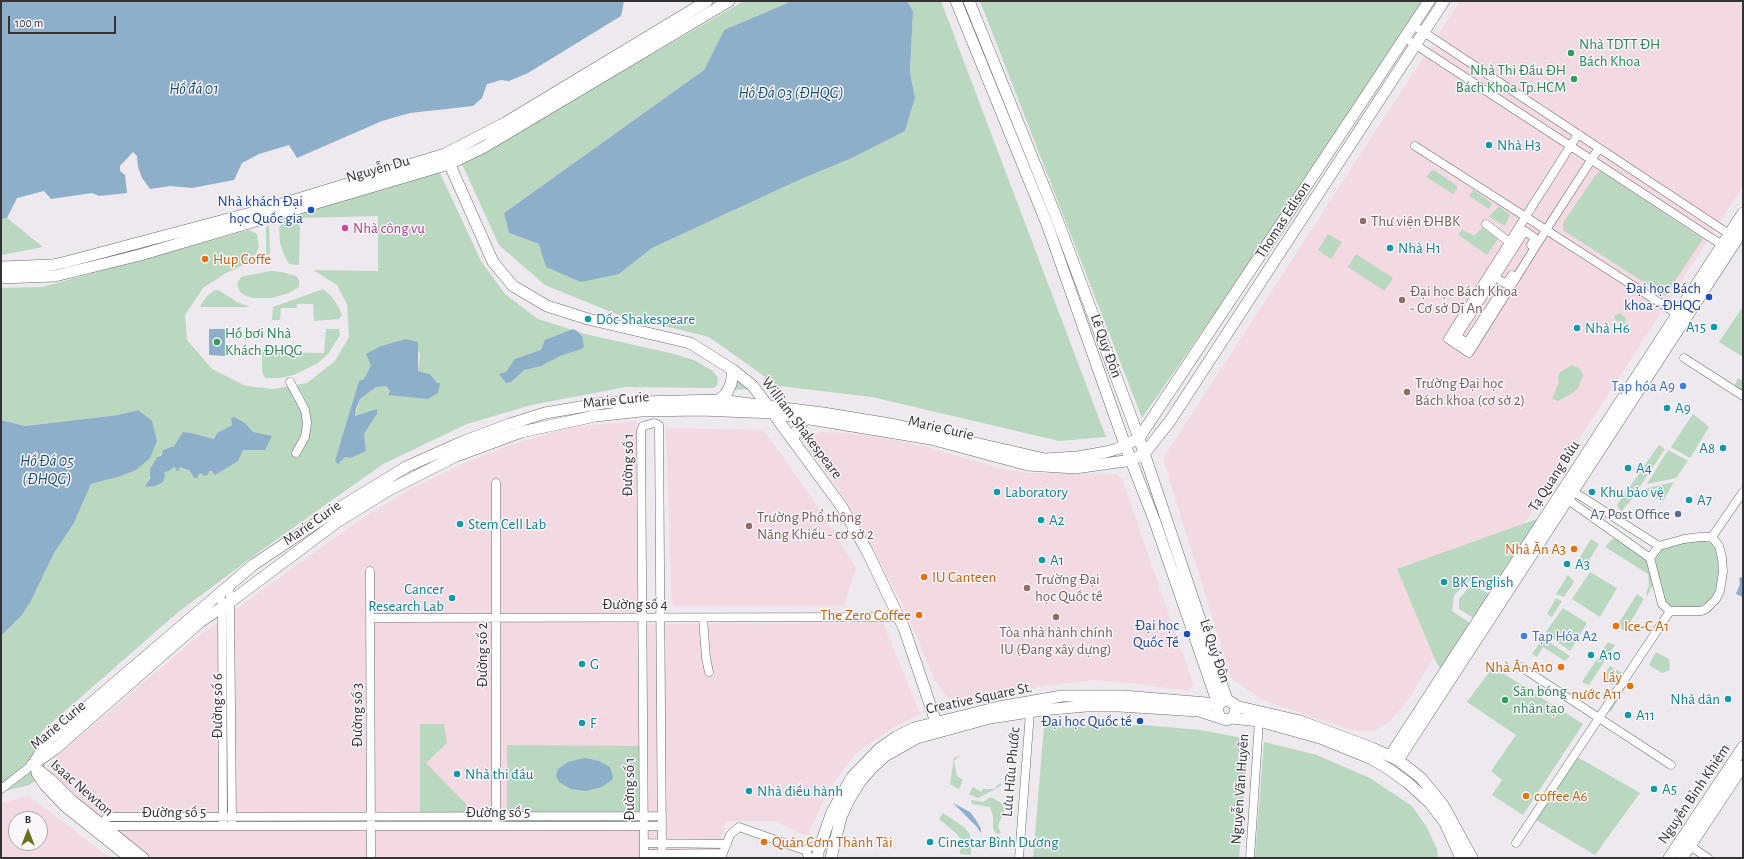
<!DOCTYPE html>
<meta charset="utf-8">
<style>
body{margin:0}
#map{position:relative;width:1744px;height:859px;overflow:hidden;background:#ede9ee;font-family:"Alegreya Sans",sans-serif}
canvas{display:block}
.frame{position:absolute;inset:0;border:2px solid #333234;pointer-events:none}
.north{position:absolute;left:8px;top:811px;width:40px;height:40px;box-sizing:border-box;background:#faf7fc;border:1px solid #aaa8ac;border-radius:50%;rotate:0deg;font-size:11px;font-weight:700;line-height:16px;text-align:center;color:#333234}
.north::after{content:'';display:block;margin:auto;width:14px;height:18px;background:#697118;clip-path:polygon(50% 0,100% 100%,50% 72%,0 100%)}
.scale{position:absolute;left:8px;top:16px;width:108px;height:18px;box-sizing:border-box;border:2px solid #333234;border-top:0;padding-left:5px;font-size:12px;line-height:14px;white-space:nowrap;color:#333234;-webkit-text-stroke:3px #faf7fc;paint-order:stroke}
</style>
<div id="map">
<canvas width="1744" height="859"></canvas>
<div class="frame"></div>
<div class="north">B</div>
<div class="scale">100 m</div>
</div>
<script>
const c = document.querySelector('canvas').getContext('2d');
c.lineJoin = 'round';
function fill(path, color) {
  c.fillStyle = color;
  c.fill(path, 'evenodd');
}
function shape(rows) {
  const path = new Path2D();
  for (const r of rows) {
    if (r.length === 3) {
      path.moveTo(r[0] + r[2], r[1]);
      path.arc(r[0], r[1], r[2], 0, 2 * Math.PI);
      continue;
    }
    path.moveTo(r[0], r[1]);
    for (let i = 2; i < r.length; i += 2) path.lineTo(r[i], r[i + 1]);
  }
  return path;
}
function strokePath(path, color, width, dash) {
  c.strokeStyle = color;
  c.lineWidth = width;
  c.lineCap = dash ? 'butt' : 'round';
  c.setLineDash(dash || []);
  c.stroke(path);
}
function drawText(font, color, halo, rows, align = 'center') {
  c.font = font + ' "Alegreya Sans",sans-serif';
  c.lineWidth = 3;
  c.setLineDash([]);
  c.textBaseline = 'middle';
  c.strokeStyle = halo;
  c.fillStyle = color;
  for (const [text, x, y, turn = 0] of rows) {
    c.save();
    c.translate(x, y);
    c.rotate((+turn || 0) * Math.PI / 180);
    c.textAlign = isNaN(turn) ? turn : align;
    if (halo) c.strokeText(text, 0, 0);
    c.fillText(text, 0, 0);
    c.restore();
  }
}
fill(shape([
 [1460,1,1743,1,1743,186,1524,524,1398,569,1434,657,1408,700,1388,723,1373,731,1351,730,1263,700,1235,681,1231,677,1164,462,1164,457],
 [637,421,638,624,883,623,920,714,891,729,856,753,829,789,807,836,775,821,726,821,715,858,146,858,52,783,56,757,195,639,358,521,418,485,468,462,510,445,573,427],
 [666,428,763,430,781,454,815,503,856,568,844,606,675,606,672,604],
 [822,432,843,433,881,437,934,449,1004,470,1031,473,1117,474,1122,479,1193,684,1191,688,1187,691,1139,684,1094,680,1045,686,996,694,968,702,954,701,945,695,934,679,908,615,855,515,835,484,803,440,806,435],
 [29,796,110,858,1,858,1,803],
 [16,819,40,819,40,843,16,843]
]), '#f2d9e2');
fill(shape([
 [744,1,792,1,724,30,704,70,504,213,509,233,619,274,652,248,799,180,852,158,905,131,915,98,910,72,913,11,907,1,941,1,1106,437,1059,441,872,397,778,386,709,337,616,314,545,285,499,245,462,164],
 [980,1,1426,1,1306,182,1142,418],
 [1434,170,1457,186,1457,189,1453,194,1426,177,1431,171],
 [439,171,481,261,505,294,538,319,585,334,670,353,694,360,713,371,718,378,717,386,713,388,626,387,531,405,467,424,383,464,259,552,177,613,41,732,42,749,45,765,41,777,29,785,1,792,1,636,22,615,31,601,54,553,74,523,91,484,121,476,138,410,118,415,25,426,1,420,1,288,42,287,249,230,257,234,259,247,252,261,226,273,203,288,185,315,187,340,212,369,246,386,273,389,307,383,335,361,349,337,347,304,337,285,313,270,378,271,378,216,300,218,299,265,289,264,284,255,280,243,279,229,281,222,295,215],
 [406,340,418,342,418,350,420,355,418,371,430,374,437,383,388,394,390,391,386,386,376,387,360,399,355,416,377,410,377,414,364,434,366,451,351,458,345,457,358,384,364,379,381,346],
 [245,423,253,432,243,450,219,472,209,471,207,474,202,473,198,475,180,467,177,469,174,467,169,471,165,470,147,482,163,450,174,446,184,432,192,433,214,439,217,433,232,425],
 [1600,171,1703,239,1665,296,1563,230,1563,223,1595,176],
 [1473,190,1492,203,1489,209,1469,196],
 [1499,206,1510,215,1505,226,1489,217],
 [7,218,43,247,1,255,1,219],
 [269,225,270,253,267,256,266,255,266,227],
 [1482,228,1498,239,1487,255,1460,236,1458,233,1461,232,1461,229,1474,236],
 [1328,234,1342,242,1331,259,1318,250],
 [1356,254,1393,278,1385,290,1383,290,1348,267],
 [270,271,282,272,296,276,299,280,299,287,289,293,271,298,252,298,244,295,240,292,237,284,241,277],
 [323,289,332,297,339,308,342,315,339,319,314,321,313,304,297,304,297,308,281,308,280,320,272,320,273,307],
 [215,290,220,291,237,302,250,307,201,307,200,306,207,296],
 [1742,308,1743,309,1743,357,1719,342],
 [1620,313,1626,318,1625,324,1621,324,1614,318,1615,315],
 [326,329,339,329,340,335,328,354,318,363,294,375,280,378,265,378,262,372,262,352,324,353],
 [1572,365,1580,369,1583,375,1578,388,1574,392,1558,401,1552,399,1559,382,1558,378,1559,373],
 [730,375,749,389,728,390],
 [1738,378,1743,381,1743,393,1734,387],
 [1693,414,1709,427,1690,458,1671,447],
 [1659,445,1665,449,1631,500,1621,512,1617,505],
 [1668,450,1688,461,1676,478,1647,484],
 [1674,482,1663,501,1642,491,1644,489],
 [1546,518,1497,591,1471,579,1454,595,1452,611,1476,627,1444,676,1434,657,1397,569,1534,520],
 [1591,539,1599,544,1586,565,1580,561,1582,558,1580,557],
 [1612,539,1620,540,1652,562,1655,581,1647,596,1646,593,1649,586,1648,574,1605,547],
 [1698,539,1711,543,1718,548,1720,580,1714,596,1709,601,1699,607,1685,610,1672,608,1665,602,1657,572,1655,558,1658,549],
 [1590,572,1617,588,1600,617,1572,599],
 [1568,575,1574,582,1564,597,1556,594],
 [1471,585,1494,596,1478,621,1459,609,1459,599],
 [1637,594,1644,599,1625,631,1617,626],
 [1556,598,1562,601,1552,617,1547,614],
 [1563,608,1587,623,1570,651,1545,633],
 [1543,638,1570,656,1565,661,1543,647,1537,657,1532,654],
 [1608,642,1615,645,1589,685,1582,682],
 [1656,652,1669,659,1670,670,1662,673,1649,665],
 [1610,666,1624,674,1615,686,1601,680],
 [1493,667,1583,724,1523,815,1492,795,1502,780,1491,771,1516,735,1467,702],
 [1631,672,1634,673,1610,713,1610,705],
 [420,724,444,724,447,743,426,763,467,805,468,813,420,812],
 [1143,725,1200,730,1248,739,1239,858,1033,858,1044,726],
 [1264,742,1317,755,1370,778,1412,806,1426,826,1437,849,1438,858,1255,858],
 [507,745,644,746,642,812,507,812],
 [961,755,954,761,957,776,963,780,959,789,950,784,954,758],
 [1574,755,1640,793,1595,855,1533,818],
 [1001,782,1001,786,978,798,969,794,973,787,981,792,983,789,994,789],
 [991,797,1003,804,1004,811,998,826,1001,833,997,834,993,829,993,816,990,807,972,804,971,800,983,802],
 [943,813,964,827,970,834,971,855,960,854,961,840,957,834,939,819],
 [509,819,637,820,635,822,511,822]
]), '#bad7bf');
fill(shape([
 [1,1,624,1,621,16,528,73,509,81,501,80,487,84,482,98,473,106,410,113,382,121,297,158,289,145,259,154,242,163,234,180,192,188,170,186,150,189,142,178,138,167,137,156,133,152,120,166,120,171,125,175,127,193,99,196,92,193,51,199,44,191,17,198,7,218,1,219],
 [792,1,907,1,913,11,910,72,915,98,905,131,852,158,799,180,652,248,619,274,581,282,546,267,539,244,509,233,504,213,704,70,724,30],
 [209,329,225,329,225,356,209,355],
 [573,329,577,331,582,336,584,347,581,349,560,356,541,366,524,370,511,382,506,383,499,374,506,372,515,359,541,350,545,340],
 [406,339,418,342,418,371,430,374,437,383,440,383,438,393,428,399,388,395,390,391,386,386,376,387,360,399,356,409,355,416,377,409,377,414,364,434,366,451,351,458,345,457,338,464,335,461,359,381,364,379,371,365,366,354,381,346],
 [138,410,152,421,157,441,150,458,136,470,121,476,91,484,74,523,54,553,31,601,22,615,1,636,1,420,25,426,118,415],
 [234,417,245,423,253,432,272,436,265,450,243,450,238,461,215,475,212,471,209,471,208,475,203,476,202,473,198,475,198,478,194,478,190,471,180,467,178,471,176,471,177,469,174,467,169,471,164,472,165,475,163,482,155,486,145,487,150,478,150,469,157,457,161,456,163,450,174,446,183,432,192,433,214,439,217,433,232,425,231,418],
 [1743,577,1743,597,1736,594,1740,584,1739,578],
 [585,758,599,761,610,767,613,776,612,780,602,787,586,791,571,789,559,782,556,776,558,769,568,762],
 [953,803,970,812,976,820,981,829,981,833,977,827]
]), '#8eafc9');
const street = shape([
 [1413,25,1729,234],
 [1405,38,1722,245],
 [1578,134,1448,339,1469,353,1546,230,1599,148],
 [1415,146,1682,317],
 [1486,224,1509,242],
 [1495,277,1506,284,1512,275],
 [1500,293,1467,343,1457,336,1525,231,1535,238,1531,245],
 [1684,358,1743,396],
 [290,382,305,410,307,423,305,437,296,453],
 [496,483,496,820],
 [1568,488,1659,546],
 [1564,497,1650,558],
 [1700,537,1712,537,1719,546,1722,558,1723,571,1720,591,1716,599,1706,609,1701,611,1670,611,1662,604,1650,558,1659,546,1684,539,1700,537],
 [1712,537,1743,492],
 [370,571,371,858],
 [229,585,230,602,232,821],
 [220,592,222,607,223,821],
 [370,618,899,617],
 [703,618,706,658,709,672],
 [1521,667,1671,765],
 [1,789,32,765],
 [662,816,107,817,104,822,105,824,111,826,662,826],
 [644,843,727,844],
 [1516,843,1670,611],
 [1690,846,1708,858],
 [812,852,5.5],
 [644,854,723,853],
 [644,858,641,431,643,426,654,423,659,425,662,858],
 [721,858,730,835,739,827,807,851],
 [1019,858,1030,712],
 [1250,858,1259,721]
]);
const secondary = shape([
 [956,1,1047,224,1125,445,1155,522,1218,704],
 [969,1,1057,219,1139,438,1227,700],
 [445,154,493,262,513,286,547,306,588,319,690,343,733,370,753,386,842,507,867,551,904,628,939,731],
 [1,267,53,265,66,262,262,210,445,154,505,123,707,1],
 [1,278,55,276,140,255,449,164,484,147,729,1],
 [719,400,726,394,731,384,733,370],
 [793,441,795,433,805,419],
 [1235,706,1300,721,1372,748,1398,760,1421,778,1443,805,1472,858],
 [1232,718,1259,721,1320,738,1372,759,1390,770,1408,783,1430,803,1445,823,1461,858],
 [1390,756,1743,213],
 [36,760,48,740,253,565,331,513,406,467,462,442,510,424,545,413,604,403,719,400,823,413,896,425,1045,459,1078,457,1106,452,1117,449,1139,438,1429,1],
 [1398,760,1743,230],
 [32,765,55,749,200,622,230,602,337,522,389,490,456,456,521,432,595,416,641,411,701,410,774,413,931,439,1028,465,1075,468,1132,460,1144,454,1170,421,1444,1],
 [32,765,50,779,71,800,143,858],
 [37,773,45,785,65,806,130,858],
 [818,858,818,852,832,812,852,777,879,749,896,737,914,728,999,707,1062,696,1123,696,1218,704],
 [831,858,841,817,850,798,860,782,871,769,885,756,917,738,990,718,1042,710,1086,706,1119,706,1199,711,1227,720,1232,718,1235,714,1236,708,1234,704,1227,700,1221,702,1217,707,1219,716],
 [1669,858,1743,747],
 [1682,858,1743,766]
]);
strokePath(street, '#6f6c70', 9);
strokePath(secondary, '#6f6c70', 12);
strokePath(street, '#fff', 8);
strokePath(secondary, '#fff', 11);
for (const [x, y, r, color] of [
 [1571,53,4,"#2e9e5b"],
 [1574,79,4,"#2e9e5b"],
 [1489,145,4,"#0f9aa8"],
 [311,210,4,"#1a4fb4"],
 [1363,221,4,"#8d6e63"],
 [345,228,4,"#d1479c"],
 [1390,248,4,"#0f9aa8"],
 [205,259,4,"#e8710a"],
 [1709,297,4,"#1a4fb4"],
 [1402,300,4,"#8d6e63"],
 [588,319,4,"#0f9aa8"],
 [1714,327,4,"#0f9aa8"],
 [1577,328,4,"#0f9aa8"],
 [217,342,4,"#2e9e5b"],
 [1683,386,4,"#3f7fe0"],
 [1407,392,4,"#8d6e63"],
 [1667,408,4,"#0f9aa8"],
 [1723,448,4,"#0f9aa8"],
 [1628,468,4,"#0f9aa8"],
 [997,492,4,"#0f9aa8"],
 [1592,492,4,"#0f9aa8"],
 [1689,500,4,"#0f9aa8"],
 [1678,514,4,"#5c6f8a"],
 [1041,520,4,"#0f9aa8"],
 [460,524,4,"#0f9aa8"],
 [749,526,4,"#8d6e63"],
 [1574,549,4,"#e8710a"],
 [1042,560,4,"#0f9aa8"],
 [1567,564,4,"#0f9aa8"],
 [924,577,4,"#e8710a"],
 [1444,582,4,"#0f9aa8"],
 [1027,588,4,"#8d6e63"],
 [452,598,4,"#0f9aa8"],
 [919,615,4,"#e8710a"],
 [1056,617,4,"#8d6e63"],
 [1616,626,4,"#e8710a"],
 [1187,634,4,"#1a4fb4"],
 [1524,636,4,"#3f7fe0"],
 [1591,655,4,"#0f9aa8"],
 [582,664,4,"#0f9aa8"],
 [1561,667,4,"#e8710a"],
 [1630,686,4,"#e8710a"],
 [1728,699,4,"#0f9aa8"],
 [1505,700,4,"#2e9e5b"],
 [1628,715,4,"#0f9aa8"],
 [1140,721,4,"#1a4fb4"],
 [582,723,4,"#0f9aa8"],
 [457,774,4,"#0f9aa8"],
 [1654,789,4,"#0f9aa8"],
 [749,791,4,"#0f9aa8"],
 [1526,796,4,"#e8710a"],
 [764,842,4,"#e8710a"],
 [930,842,4,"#0f9aa8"]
]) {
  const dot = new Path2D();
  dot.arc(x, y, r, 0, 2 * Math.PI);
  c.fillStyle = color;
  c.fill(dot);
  strokePath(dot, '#faf7fc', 1.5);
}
drawText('15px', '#27864d', '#faf7fc', [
 ["Nhà TDTT ĐH",1579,44],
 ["Bách Khoa",1579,61],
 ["Nhà Thi Đấu ĐH",1566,70,"right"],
 ["Bách Khoa Tp.HCM",1566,87,"right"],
 ["Hồ bơi Nhà",225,333],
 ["Khách ĐHQG",225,350],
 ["Sân bóng",1513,691],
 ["nhân tạo",1513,708]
], 'left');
drawText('15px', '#0d838f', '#faf7fc', [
 ["Nhà H3",1497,145],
 ["Nhà H1",1398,248],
 ["Dốc Shakespeare",596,319],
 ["A15",1706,327,"right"],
 ["Nhà H6",1585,328],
 ["A9",1675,408],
 ["A8",1715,448,"right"],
 ["A4",1636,468],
 ["Laboratory",1005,492],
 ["Khu bảo vệ",1600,492],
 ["A7",1697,500],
 ["A2",1049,520],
 ["Stem Cell Lab",468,524],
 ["A1",1050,560],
 ["A3",1575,564],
 ["BK English",1452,582],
 ["Cancer",444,589,"right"],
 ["Research Lab",444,606,"right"],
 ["A10",1599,655],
 ["G",590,664],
 ["Nhà dân",1720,699,"right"],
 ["A11",1636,715],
 ["F",590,723],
 ["Nhà thi đấu",465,774],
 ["A5",1662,789],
 ["Nhà điều hành",757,791],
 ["Cinestar Bình Dương",938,842]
], 'left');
drawText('15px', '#333234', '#faf7fc', [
 ["Nguyễn Du",378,169,-16],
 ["Thomas Edison",1283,220,-57],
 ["Lê Quý Đôn",1106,346,70],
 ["Marie Curie",616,400,-6],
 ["William Shakespeare",802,428,53],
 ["Marie Curie",941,428,13],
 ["Đường số 1",628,465,-89],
 ["Tạ Quang Bửu",1554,476,-57],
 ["Marie Curie",312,523,-35],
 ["Đường số 4",635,604],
 ["Lê Quý Đôn",1215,651,71],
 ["Đường số 2",482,655,-90],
 ["Creative Square St.",979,698,-12],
 ["Đường số 6",217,706,-90],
 ["Đường số 3",357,715,-90],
 ["Marie Curie",58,725,-40],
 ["Lưu Hữu Phước",1011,772,-85],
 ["Isaac Newton",82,788,41],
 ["Đường số 1",629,789,-90],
 ["Nguyễn Văn Huyên",1240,789,-86],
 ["Nguyễn Bỉnh Khiêm",1694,794,-56],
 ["Đường số 5",174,812],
 ["Đường số 5",498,812]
]);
drawText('15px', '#164399', '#faf7fc', [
 ["Nhà khách Đại",303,201],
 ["học Quốc gia",303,218],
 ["Đại học Bách",1701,288],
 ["khoa - ĐHQG",1701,305],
 ["Đại học",1179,625],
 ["Quốc Tế",1179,642],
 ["Đại học Quốc tế",1132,721]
], 'right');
drawText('15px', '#785e54', '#faf7fc', [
 ["Thư viện ĐHBK",1371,221],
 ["Đại học Bách Khoa",1410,291],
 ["- Cơ sở Dĩ An",1410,308],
 ["Trường Đại học",1415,383],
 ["Bách khoa (cơ sở 2)",1415,400],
 ["Trường Phổ thông",757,517],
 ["Năng Khiếu - cơ sở 2",757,534],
 ["Trường Đại",1035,579],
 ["học Quốc tế",1035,596],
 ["Tòa nhà hành chính",1056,632,"center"],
 ["IU (Đang xây dựng)",1056,649,"center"]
], 'left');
drawText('15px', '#b23c85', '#faf7fc', [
 ["Nhà công vụ",353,228]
], 'left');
drawText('15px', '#c56008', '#faf7fc', [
 ["Hup Coffe",213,259],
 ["Nhà Ăn A3",1566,549,"right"],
 ["IU Canteen",932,577],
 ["The Zero Coffee",911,615,"right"],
 ["Ice-C A1",1624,626],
 ["Nhà Ăn A10",1553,667,"right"],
 ["Lấy",1622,677,"right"],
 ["nước A11",1622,694,"right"],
 ["coffee A6",1534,796],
 ["Quán Cơm Thành Tài",772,842]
], 'left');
drawText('15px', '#366cbe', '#faf7fc', [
 ["Tạp hóa A9",1675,386],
 ["Tạp Hóa A2",1532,636,"left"]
], 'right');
drawText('15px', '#4e5e75', '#faf7fc', [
 ["A7 Post Office",1670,514]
], 'right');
drawText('italic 16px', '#164c70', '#faf7fc', [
 ["Hồ đá 01",194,89],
 ["Hồ Đá 03 (ĐHQG)",791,93],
 ["Hồ Đá 05",47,461],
 ["(ĐHQG)",47,479]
]);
</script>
